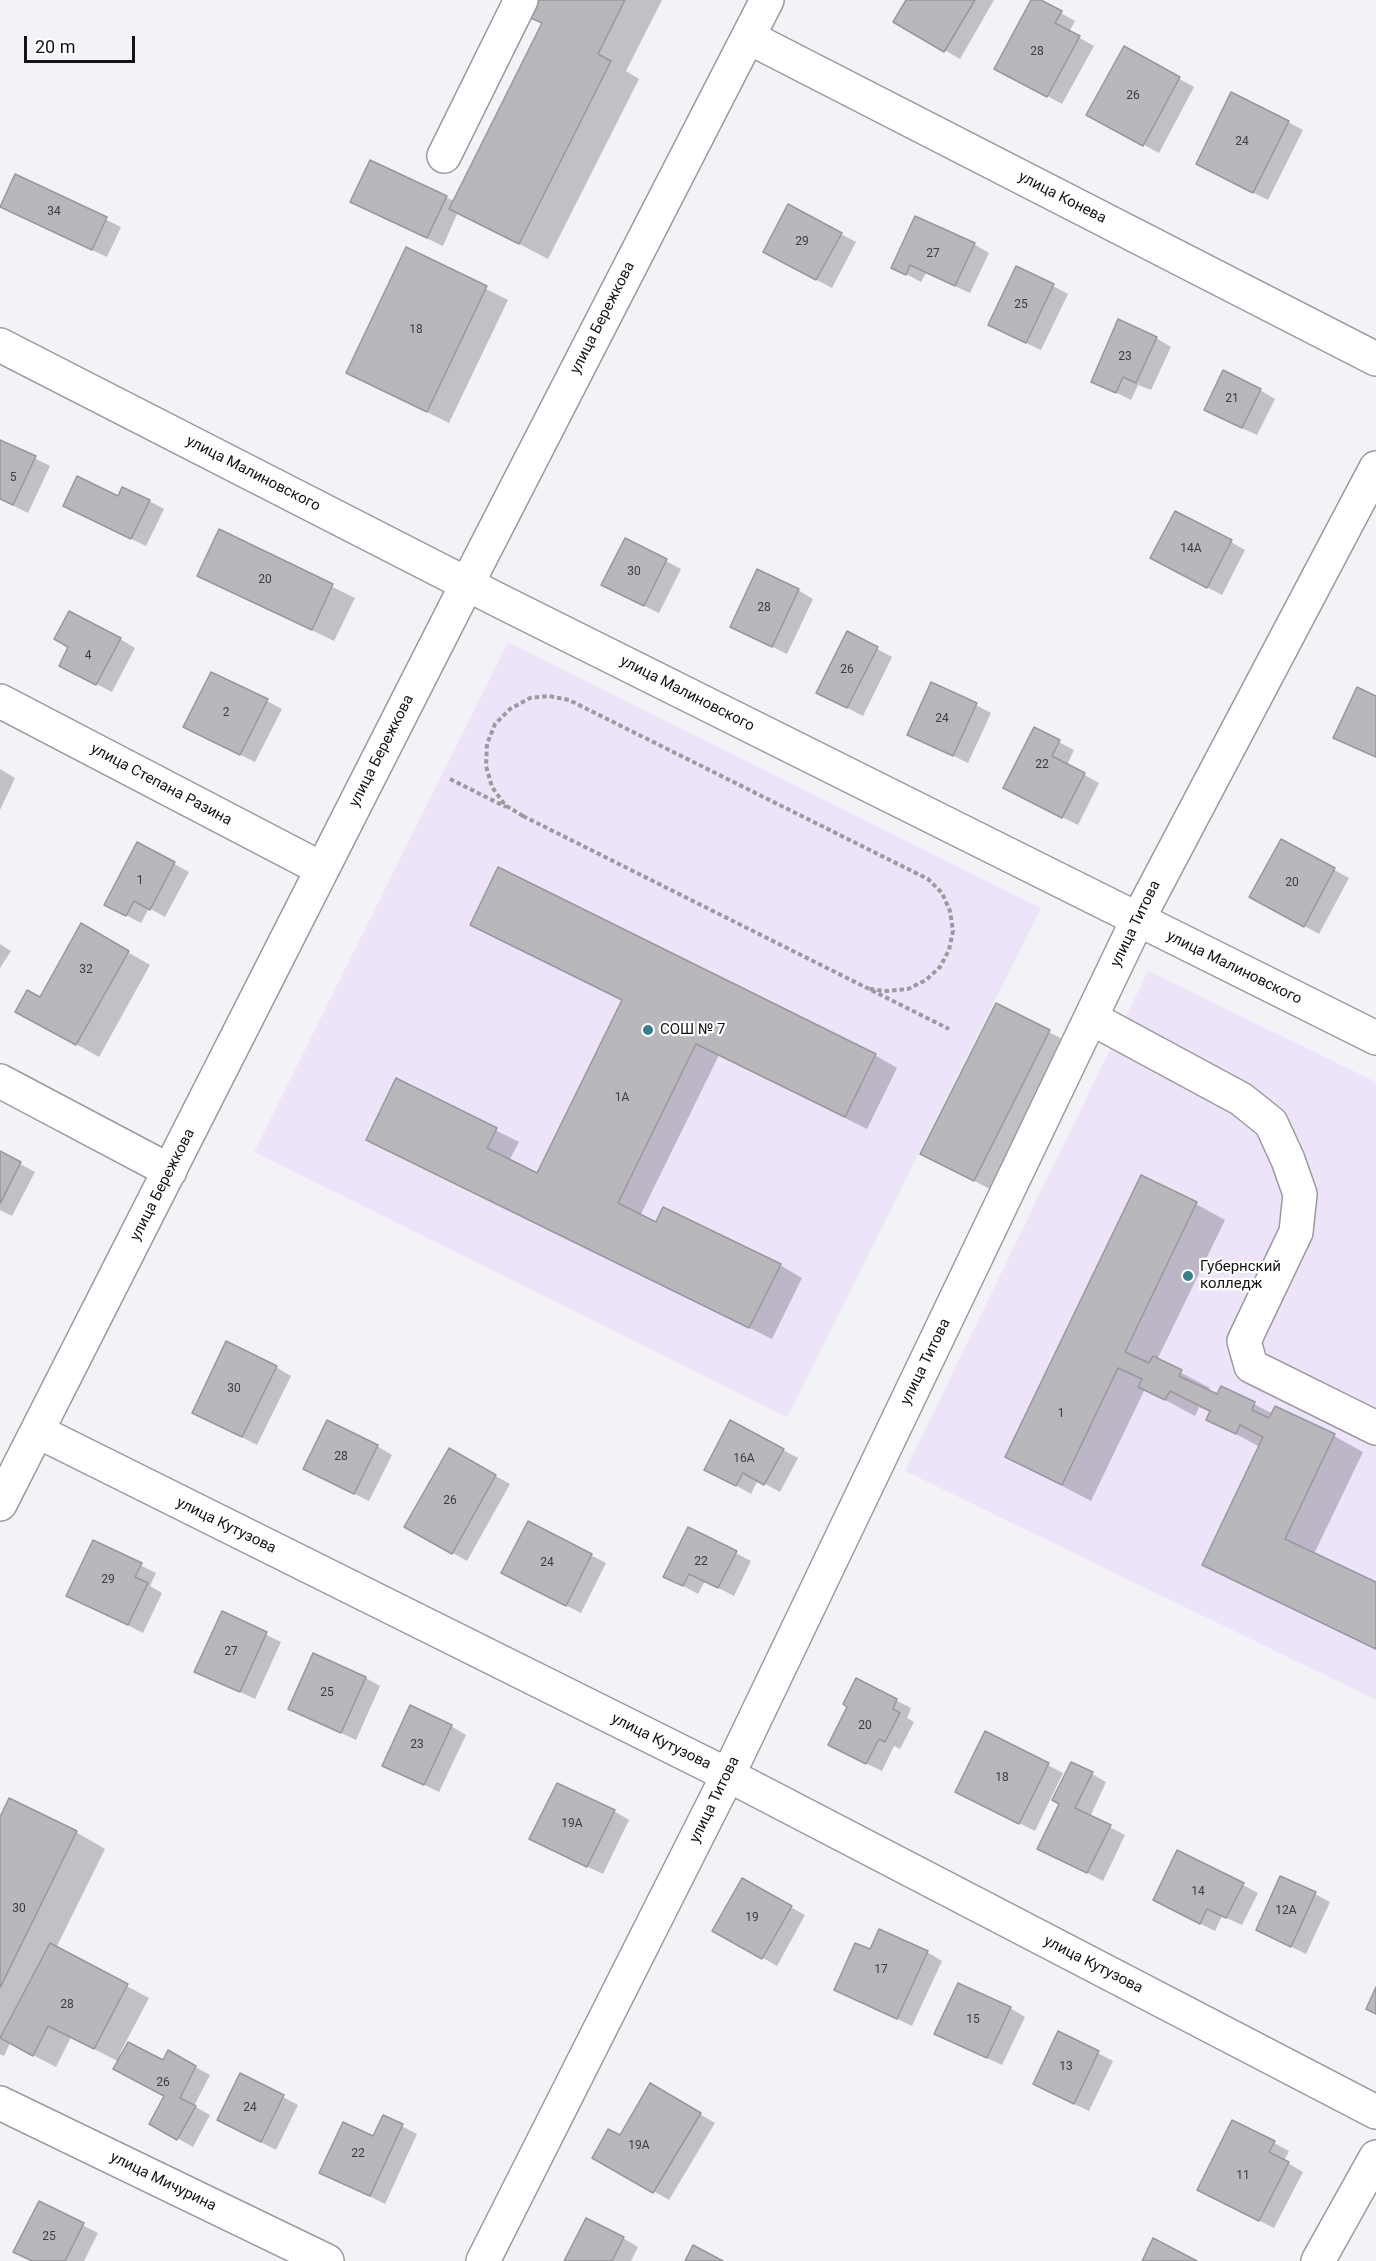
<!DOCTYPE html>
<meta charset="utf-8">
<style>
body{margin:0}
#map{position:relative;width:1376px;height:2261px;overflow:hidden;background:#f2f2f7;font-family:Roboto,sans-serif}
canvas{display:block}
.scale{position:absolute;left:24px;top:36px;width:111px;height:27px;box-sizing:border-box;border:3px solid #141415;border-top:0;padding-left:8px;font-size:18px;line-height:21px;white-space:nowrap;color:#141415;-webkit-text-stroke:4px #fff;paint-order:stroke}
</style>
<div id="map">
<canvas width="1376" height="2261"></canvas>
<div class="scale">20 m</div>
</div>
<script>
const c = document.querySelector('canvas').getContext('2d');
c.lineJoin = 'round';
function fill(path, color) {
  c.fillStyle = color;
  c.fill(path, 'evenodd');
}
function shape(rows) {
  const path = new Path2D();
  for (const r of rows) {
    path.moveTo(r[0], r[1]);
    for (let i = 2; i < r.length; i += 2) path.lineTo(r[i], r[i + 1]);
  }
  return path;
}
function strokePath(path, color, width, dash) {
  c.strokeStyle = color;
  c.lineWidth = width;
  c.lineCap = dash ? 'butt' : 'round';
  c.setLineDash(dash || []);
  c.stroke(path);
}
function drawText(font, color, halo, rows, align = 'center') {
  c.font = font + ' Roboto,sans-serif';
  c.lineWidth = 4.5;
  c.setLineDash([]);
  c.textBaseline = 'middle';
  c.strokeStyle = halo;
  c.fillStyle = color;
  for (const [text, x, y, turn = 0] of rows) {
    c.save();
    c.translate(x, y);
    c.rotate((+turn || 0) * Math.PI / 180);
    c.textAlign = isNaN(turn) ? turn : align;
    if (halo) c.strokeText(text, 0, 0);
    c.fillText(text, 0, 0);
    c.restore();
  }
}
fill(shape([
 [508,642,1041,908,787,1417,254,1152],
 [1148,971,1376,1082,1376,1700,905,1471]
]), '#ede4f9');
fill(shape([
 [536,0,662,0,626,71,639,79,548,259,458,212,443,246,367,210,370,162,454,201,543,24,528,15],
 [908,0,994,0,960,59,895,22],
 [1032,0,1038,0,1075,21,1069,32,1094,46,1062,104,1011,76],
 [1124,48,1194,87,1159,153,1103,123],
 [1288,122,1303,130,1268,200,1212,172],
 [16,176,121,227,107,257,17,215],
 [841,234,856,242,832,288,779,260],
 [974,244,989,253,970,293,926,273,921,282,893,267],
 [407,249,508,300,449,423,348,373],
 [1053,286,1068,294,1041,350,1005,333],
 [1156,338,1171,347,1151,390,1138,385,1131,400,1093,381],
 [1260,390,1275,399,1257,435,1220,418],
 [0,441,50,466,28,513,0,499],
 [119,498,149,501,164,509,146,546,79,514],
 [219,531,355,598,334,641,199,575],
 [626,540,681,569,659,613,618,593],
 [1231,542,1245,550,1222,595,1167,566],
 [798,590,813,599,787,654,732,627],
 [848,633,892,657,863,716,818,693],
 [120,639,135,648,112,692,75,673],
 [267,701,282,709,255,762,200,735],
 [976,705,991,713,968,763,909,734],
 [1034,729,1074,750,1067,765,1099,783,1078,825,1019,796],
 [0,769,15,778,0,810],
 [1281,841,1349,878,1319,934,1266,905],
 [138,844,189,872,165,917,149,908,141,923,120,912],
 [472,924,875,1055,897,1068,867,1129,719,1055,640,1216,656,1224,780,1265,802,1278,772,1339,368,1139,397,1080,519,1142,509,1161,537,1175,623,1001],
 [81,925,150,965,99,1057,17,1011,41,999],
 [0,944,11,951,0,968],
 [996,1005,1072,1044,997,1193,922,1153],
 [0,1153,35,1172,12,1216,0,1210],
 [1196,1204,1225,1220,1157,1360,1210,1388,1208,1392,1254,1404,1273,1414,1334,1436,1363,1452,1314,1554,1376,1584,1376,1650,1204,1565,1260,1447,1208,1419,1211,1412,1199,1407,1195,1416,1145,1389,1091,1501,1007,1457],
 [276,1367,291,1376,257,1445,208,1420],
 [377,1446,392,1455,369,1501,320,1477],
 [449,1450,510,1484,467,1561,406,1527],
 [783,1450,798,1458,780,1492,758,1480,751,1494,721,1477],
 [528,1523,606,1563,581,1613,518,1581],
 [689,1529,751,1561,734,1596,705,1581,698,1594,680,1584],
 [94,1542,156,1573,150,1586,162,1593,143,1633,68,1595],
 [222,1613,281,1642,255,1699,196,1671],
 [366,1678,380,1686,356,1740,290,1709],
 [856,1680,911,1708,907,1718,914,1722,900,1749,894,1746,882,1771,844,1753,849,1706],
 [451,1726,466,1735,439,1792,384,1765],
 [986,1733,1063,1773,1035,1831,957,1792],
 [1092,1774,1106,1782,1090,1817,1125,1835,1103,1881,1039,1848],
 [614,1811,629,1820,603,1874,546,1847],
 [0,1820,76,1832,105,1849,56,1948,149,1998,120,2053,163,2062,168,2052,210,2075,194,2106,210,2115,193,2147,166,2132,166,2096,119,2062,71,2037,56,2067,10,2043,4,2056,0,2054],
 [742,1880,805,1915,777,1966,714,1930],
 [1243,1885,1258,1893,1242,1925,1222,1916,1215,1931,1169,1908],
 [1315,1894,1330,1902,1306,1954,1273,1938],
 [871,1951,927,1952,942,1961,912,2026,850,1997],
 [1010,2008,1025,2017,1002,2065,951,2042],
 [1059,2033,1113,2061,1089,2111,1049,2092],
 [241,2075,298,2105,276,2150,233,2128],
 [650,2085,715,2123,669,2200,594,2157,620,2137],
 [384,2117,417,2134,385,2204,321,2172,374,2138],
 [1274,2143,1289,2151,1284,2161,1303,2172,1274,2228,1214,2198],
 [39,2203,98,2233,84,2261,33,2261],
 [623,2238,638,2247,631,2261,566,2261]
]), '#0003');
const building = shape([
 [534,0,625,0,598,54,611,61,519,244,449,209,542,23,526,16,534,0],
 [906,0,975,0,944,52,893,22,906,0],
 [1031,0,1041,0,1062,11,1055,23,1080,36,1047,97,994,69,1031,0],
 [1124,46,1180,77,1143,146,1086,115,1124,46],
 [1231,92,1289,121,1253,193,1196,164,1231,92],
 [370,160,447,196,427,238,350,202,370,160],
 [15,174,107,217,92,250,0,207,15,174],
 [788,204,842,233,816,280,763,252,788,204],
 [915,216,975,243,955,286,910,265,906,275,891,268,915,216],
 [406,247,487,286,427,412,346,373,406,247],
 [1016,266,1054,284,1026,343,988,325,1016,266],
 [1118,319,1157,337,1136,383,1123,377,1116,393,1091,382,1118,319],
 [1223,370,1261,389,1242,428,1204,410,1223,370],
 [0,440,36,456,13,505,0,499,0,440],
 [77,476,118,496,122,487,150,500,131,539,63,506,77,476],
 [1175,511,1232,540,1207,588,1150,558,1175,511],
 [219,529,333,584,312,630,197,576,219,529],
 [625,538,667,559,644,606,601,585,625,538],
 [757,569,799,589,772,647,730,627,757,569],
 [69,611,121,638,96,685,59,666,68,647,54,639,69,611],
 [847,631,878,647,847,708,816,693,847,631],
 [211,672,268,699,240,755,183,727,211,672],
 [931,682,977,703,953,756,907,735,931,682],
 [1357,687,1376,696,1376,757,1333,738,1357,687],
 [1034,727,1060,740,1052,756,1085,773,1062,818,1003,788,1034,727],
 [1281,839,1335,868,1304,927,1249,897,1281,839],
 [137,842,175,862,150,910,134,901,126,916,104,905,137,842],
 [498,867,876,1054,845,1117,696,1044,618,1203,656,1222,663,1207,781,1264,749,1328,366,1140,396,1078,497,1128,487,1148,537,1173,622,1000,470,925,498,867],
 [81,923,129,951,76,1045,15,1012,27,990,40,997,81,923],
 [996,1003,1050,1030,974,1181,920,1154,996,1003],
 [0,1151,21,1162,0,1204,0,1151],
 [1141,1175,1197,1202,1125,1352,1149,1363,1153,1356,1182,1370,1179,1376,1217,1394,1221,1386,1255,1402,1252,1410,1269,1418,1275,1406,1335,1434,1285,1539,1376,1582,1376,1649,1202,1565,1263,1437,1240,1425,1236,1434,1206,1420,1210,1411,1170,1391,1165,1400,1138,1387,1142,1379,1118,1368,1062,1485,1005,1457,1141,1175],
 [226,1341,277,1366,242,1437,192,1413,226,1341],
 [327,1420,378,1445,354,1494,303,1469,327,1420],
 [730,1420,784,1449,764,1485,743,1473,736,1486,704,1470,730,1420],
 [449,1448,496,1475,452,1554,404,1527,449,1448],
 [528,1521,592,1554,566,1606,501,1573,528,1521],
 [688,1527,737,1551,718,1588,689,1574,683,1586,663,1577,688,1527],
 [93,1540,142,1563,135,1577,148,1583,128,1625,66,1596,93,1540],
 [222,1611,267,1632,240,1692,194,1672,222,1611],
 [313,1653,366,1677,341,1733,288,1709,313,1653],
 [856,1678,897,1699,893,1709,900,1713,885,1742,879,1739,866,1764,828,1745,847,1707,843,1704,856,1678],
 [410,1705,452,1725,424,1785,382,1766,410,1705],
 [985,1731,1049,1763,1019,1824,955,1792,985,1731],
 [1071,1762,1093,1772,1075,1808,1111,1825,1087,1873,1037,1849,1059,1804,1052,1800,1071,1762],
 [557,1783,615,1810,587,1867,529,1839,557,1783],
 [9,1798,77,1831,0,1988,0,1817,9,1798],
 [1177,1850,1244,1883,1226,1918,1207,1909,1200,1924,1153,1900,1177,1850],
 [1280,1876,1316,1892,1291,1947,1256,1930,1280,1876],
 [742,1878,792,1906,762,1959,712,1931,742,1878],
 [879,1929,928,1951,897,2019,834,1990,855,1943,870,1949,879,1929],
 [50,1943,128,1984,94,2049,48,2026,33,2056,0,2038,50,1943],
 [958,1983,1011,2007,987,2058,934,2034,958,1983],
 [1376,1987,1376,2014,1366,2009,1376,1987],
 [1058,2031,1099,2051,1074,2104,1033,2084,1058,2031],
 [128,2042,163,2060,168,2050,196,2066,180,2098,196,2106,177,2140,149,2124,164,2096,113,2069,128,2042],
 [240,2073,284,2095,261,2142,217,2120,240,2073],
 [650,2083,701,2113,653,2193,592,2158,608,2129,620,2135,650,2083],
 [383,2115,403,2124,370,2196,319,2173,343,2122,373,2136,383,2115],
 [1232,2120,1275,2141,1269,2152,1289,2162,1259,2221,1197,2190,1232,2120],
 [39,2201,84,2223,65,2261,32,2261,13,2252,39,2201],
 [586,2218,624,2237,612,2261,564,2261,586,2218],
 [1153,2238,1197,2261,1142,2261,1153,2238],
 [693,2245,723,2261,685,2261,693,2245]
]);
fill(building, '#b7b7bc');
strokePath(building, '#97979c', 1.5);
const minor = shape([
 [748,37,1376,359],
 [444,156,521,0],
 [0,345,502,602,1376,1038],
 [0,701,322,869],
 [1091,1018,1241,1099,1271,1123,1288,1160,1300,1194,1296,1232,1244,1341,1251,1366,1376,1428],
 [0,1081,170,1171],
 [37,1431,728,1775,1376,2112],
 [0,1504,467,584,767,0],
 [0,2103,327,2261],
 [483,2261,728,1775,1137,921,1376,468],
 [1318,2261,1376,2157]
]);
strokePath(minor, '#9a9a9f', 36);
strokePath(shape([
 [450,779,506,807],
 [523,816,505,805,492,787,486,766,487,744,495,724,510,709,530,698,549,696,569,700,928,879,942,893,950,911,953,931,949,950,940,967,926,980,908,989,887,991,869,989],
 [523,816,949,1029]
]), '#9b9b9e', 4, [4.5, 3]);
strokePath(minor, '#fff', 33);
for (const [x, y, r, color] of [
 [648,1030,6,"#397f8b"],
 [1188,1276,6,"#397f8b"]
]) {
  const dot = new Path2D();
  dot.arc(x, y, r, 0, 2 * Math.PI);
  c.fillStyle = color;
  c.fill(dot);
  strokePath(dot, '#fff', 2);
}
drawText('12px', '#3d3d3f', null, [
 ["28",1037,52],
 ["26",1133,96],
 ["24",1242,142],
 ["34",54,212],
 ["29",802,242],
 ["27",933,254],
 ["25",1021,305],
 ["18",416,330],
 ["23",1125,357],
 ["21",1232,399],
 ["5",13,478],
 ["14А",1191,549],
 ["30",634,572],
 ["20",265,580],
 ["28",764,608],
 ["4",88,656],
 ["26",847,670],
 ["2",226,713],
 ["24",942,719],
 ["22",1042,765],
 ["1",140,881],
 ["20",1292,883],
 ["32",86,970],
 ["1А",622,1098],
 ["30",234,1389],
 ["1",1061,1414],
 ["28",341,1457],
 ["16А",744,1459],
 ["26",450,1501],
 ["22",701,1562],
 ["24",547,1563],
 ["29",108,1580],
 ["27",231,1652],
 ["25",327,1693],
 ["20",865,1726],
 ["23",417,1745],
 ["18",1002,1778],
 ["19А",572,1824],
 ["14",1198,1892],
 ["30",19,1909],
 ["12А",1286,1911],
 ["19",752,1918],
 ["17",881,1970],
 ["28",67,2005],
 ["15",973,2020],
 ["13",1066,2067],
 ["26",163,2083],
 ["24",250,2108],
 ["19А",639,2146],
 ["22",358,2154],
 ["11",1243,2176],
 ["25",49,2237]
]);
drawText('15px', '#141415', '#fff', [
 ["улица Конева",1062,198,27],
 ["улица Бережкова",603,318,-63],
 ["улица Малиновского",253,474,27],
 ["улица Малиновского",687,694,27],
 ["улица Бережкова",382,751,-63],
 ["улица Степана Разина",161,785,28],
 ["улица Титова",1136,924,-64],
 ["улица Малиновского",1234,968,26],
 ["улица Бережкова",163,1185,-63],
 ["улица Титова",926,1362,-64],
 ["улица Кутузова",226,1526,26],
 ["улица Кутузова",661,1742,26],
 ["улица Титова",715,1800,-64],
 ["улица Кутузова",1093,1965,27],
 ["улица Мичурина",163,2182,26]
]);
drawText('15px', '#141415', '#fff', [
 ["СОШ № 7",660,1030],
 ["Губернский",1200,1267],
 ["колледж",1200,1284]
], 'left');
</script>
